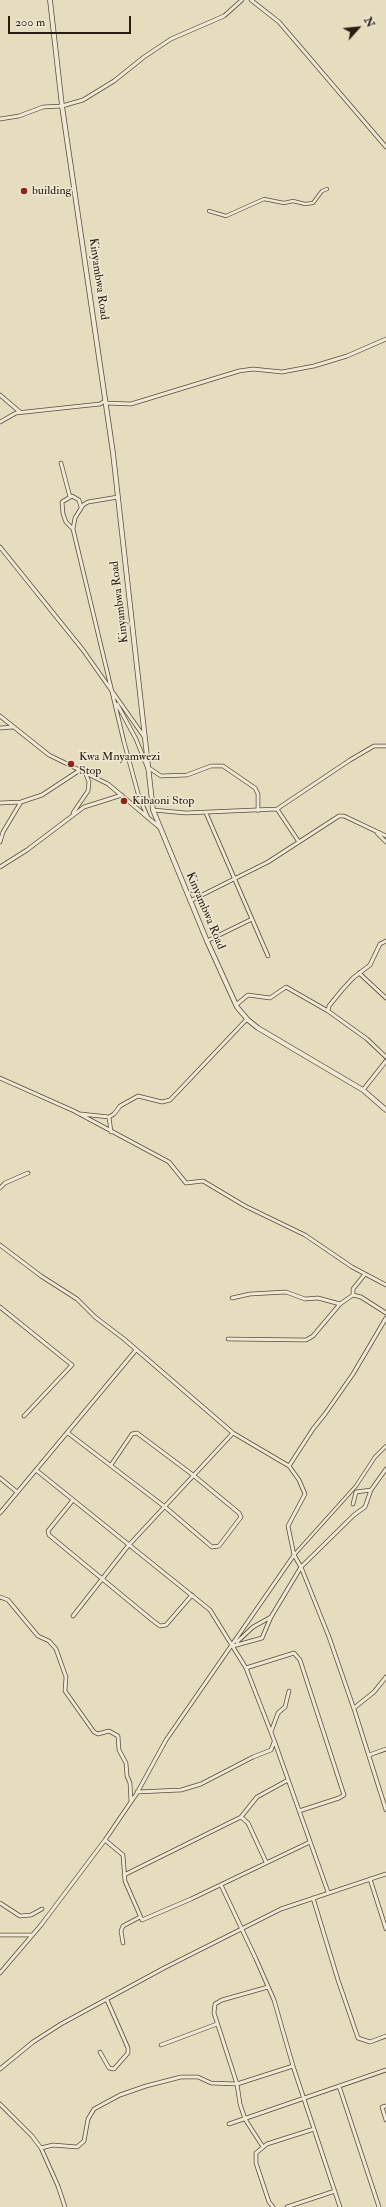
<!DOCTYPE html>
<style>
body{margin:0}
#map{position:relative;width:386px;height:2207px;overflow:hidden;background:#e6dcbe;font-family:"IM FELL Double Pica",serif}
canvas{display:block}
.north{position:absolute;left:338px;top:8px;width:40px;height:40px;-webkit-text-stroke:3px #efe8d5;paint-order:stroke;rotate:63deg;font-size:11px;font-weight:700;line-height:16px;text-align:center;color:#281d0f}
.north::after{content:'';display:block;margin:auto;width:14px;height:18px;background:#281d0f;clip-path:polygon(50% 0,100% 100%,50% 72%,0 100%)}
.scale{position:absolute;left:8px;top:16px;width:123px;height:18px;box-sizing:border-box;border:2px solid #281d0f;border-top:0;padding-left:5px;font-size:12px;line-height:14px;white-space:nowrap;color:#281d0f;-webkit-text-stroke:3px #efe8d5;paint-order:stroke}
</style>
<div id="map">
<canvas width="386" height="2207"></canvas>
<div class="north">N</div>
<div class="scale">200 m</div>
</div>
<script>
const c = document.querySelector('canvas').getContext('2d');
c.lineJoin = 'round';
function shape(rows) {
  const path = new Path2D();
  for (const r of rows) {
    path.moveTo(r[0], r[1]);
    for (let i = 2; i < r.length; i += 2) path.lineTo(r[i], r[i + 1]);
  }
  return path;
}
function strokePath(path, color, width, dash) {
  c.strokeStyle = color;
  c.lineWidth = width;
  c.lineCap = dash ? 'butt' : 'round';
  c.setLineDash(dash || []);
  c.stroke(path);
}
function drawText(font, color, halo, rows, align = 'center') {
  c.font = font + ' "IM FELL Double Pica",serif';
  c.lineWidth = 3;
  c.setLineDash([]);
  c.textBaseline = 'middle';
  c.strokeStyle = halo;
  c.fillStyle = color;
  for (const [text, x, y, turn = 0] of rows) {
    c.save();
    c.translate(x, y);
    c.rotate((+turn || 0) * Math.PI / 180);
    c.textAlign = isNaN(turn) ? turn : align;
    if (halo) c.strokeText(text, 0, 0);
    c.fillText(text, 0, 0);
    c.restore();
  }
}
const pedestrian = shape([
 [209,211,226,216,264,199,284,203,293,201,305,204,313,203,322,191,327,189],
 [294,1555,356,1486,375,1457,386,1446]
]);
const minor = shape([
 [251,0,279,22,386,147],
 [0,119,19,116,43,107,62,106,83,100,114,81,144,57,171,39,224,16,242,0],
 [0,395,20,412],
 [106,403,131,404,239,371,253,369,282,372,314,366,347,356,386,339],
 [0,422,16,413,100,404,105,401],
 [61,463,70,497],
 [118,497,88,502,83,505,75,518,73,529,124,742,139,797,148,818],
 [73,529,66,522,63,514,62,502,72,496,79,500,81,507],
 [0,547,83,650,145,738],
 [117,704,136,739,148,769],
 [0,716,49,755,108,784,159,827],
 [0,728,13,727],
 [149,768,161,776,187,775,211,766,223,766,255,788,258,794,258,811],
 [0,803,21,802,42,795,80,770],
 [277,809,299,842],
 [153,810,186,813,277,809,350,760,374,746,386,746],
 [73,813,88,791,89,782,85,772],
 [206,813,268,956],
 [377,833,386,842],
 [0,842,3,832,21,802],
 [0,867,27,850,84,807,122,795],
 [190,901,268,862,339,816,344,816,386,836],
 [207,941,252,919],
 [359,973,386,998],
 [236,1005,248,995,270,998,286,987,328,1011,367,1039,386,1057],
 [328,1011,329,1006,342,990,353,978,370,965,380,944,386,941],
 [0,1078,74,1111,169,1162,186,1183,203,1181,245,1206,305,1235,352,1267,386,1285],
 [363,1090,386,1061],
 [81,1114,109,1117,114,1114,120,1106,138,1096,162,1102,170,1100,247,1019],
 [109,1117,111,1132],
 [0,1188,5,1183,28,1173],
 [0,1245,41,1276,77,1299,95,1317,124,1339,233,1433,289,1466,299,1480,305,1494,288,1526,294,1555,301,1567,329,1637,355,1712,386,1810],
 [353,1295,353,1289,365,1274],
 [232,1298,250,1294,286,1292,305,1299,318,1298,340,1304],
 [0,1307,72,1365,24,1416],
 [228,1339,306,1340,313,1336,340,1304,353,1295,361,1297,386,1313],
 [68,1433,165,1507,212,1547,219,1546,241,1517,239,1513,193,1475,137,1433,132,1434,111,1465],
 [289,1466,313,1429,325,1414,353,1374,386,1318],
 [36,1470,210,1610,246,1668,274,1740,328,1892],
 [0,1478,17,1492],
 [73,1500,48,1531,49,1535,152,1620,160,1626,166,1625,192,1595],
 [353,1504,356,1492,371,1490],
 [0,1513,136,1350],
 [0,1597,8,1600,38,1636,49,1641,56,1649,66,1677,65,1691,94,1732,98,1734,109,1731,118,1736,119,1750,126,1763,127,1776,130,1783,131,1802],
 [73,1616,128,1546,233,1433],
 [237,1642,253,1627,271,1617],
 [233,1646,262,1638,271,1617,301,1567,354,1515,365,1507,371,1490,386,1469],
 [246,1668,294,1653,300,1660,344,1795,339,1798,299,1811],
 [354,1708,374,1692,386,1677],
 [271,1732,278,1713,285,1707,289,1691],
 [369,1755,386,1749],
 [137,1792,181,1790,201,1784,253,1757,271,1750,274,1742],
 [241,1817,257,1797,288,1780],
 [105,1840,123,1855,125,1881,142,1920,191,1899,310,1842],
 [124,1875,241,1817,248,1823,266,1862],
 [370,1879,386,1929],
 [313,1898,338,1980,358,2038,370,2042,386,2036],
 [0,1903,20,1916,31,1915,42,1909],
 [0,1935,32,1935],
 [123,1943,121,1931,123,1926,140,1917],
 [0,1973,41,1925,105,1840,137,1793,166,1740,294,1555],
 [161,2045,217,2024],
 [100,2052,109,2068,114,2069,128,2053,128,2048,107,2000],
 [293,2066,340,2207],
 [0,2069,33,2042,61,2024,164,1968,281,1909,386,1874],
 [339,2086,379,2207],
 [0,2104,32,2136,41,2148,58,2186,65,2207],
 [386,2106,382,2107,386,2120],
 [229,2124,386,2070],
 [263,2147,245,2119,240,2104,237,2084,214,2013,215,2004,222,2000,268,1987],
 [41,2148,53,2145,77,2147,84,2141,88,2119,94,2109,120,2095,146,2086,181,2077,198,2077,211,2083,237,2084,293,2066,274,2000,256,1959,221,1885],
 [273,2207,269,2202,256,2163,256,2153,267,2144,314,2129],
 [287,2207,335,2191]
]);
const tertiary = shape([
 [50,0,62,106,113,453,153,810,207,941,237,1007,248,1020,258,1028,363,1090,386,1110]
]);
strokePath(pedestrian, '#584d3b', 4);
strokePath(minor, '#584d3b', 4.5);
strokePath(tertiary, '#584d3b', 5.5);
strokePath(pedestrian, '#efe8d5', 2.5);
strokePath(minor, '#efe8d5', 3);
strokePath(tertiary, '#efe8d5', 4);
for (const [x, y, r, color] of [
 [24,191,4,"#8f2418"],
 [71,764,4,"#8f2418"],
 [124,801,4,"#8f2418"]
]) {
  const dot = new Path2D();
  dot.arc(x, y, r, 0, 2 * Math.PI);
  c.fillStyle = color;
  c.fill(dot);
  strokePath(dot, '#efe8d5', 1.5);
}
drawText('12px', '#281d0f', '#efe8d5', [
 ["building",32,191],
 ["Kwa Mnyamwezi",79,757],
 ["Stop",79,771],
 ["Kibaoni Stop",132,801]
], 'left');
drawText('12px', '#281d0f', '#efe8d5', [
 ["Kinyambwa Road",98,279,82],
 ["Kinyambwa Road",120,602,-97],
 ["Kinyambwa Road",205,911,67]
]);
</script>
